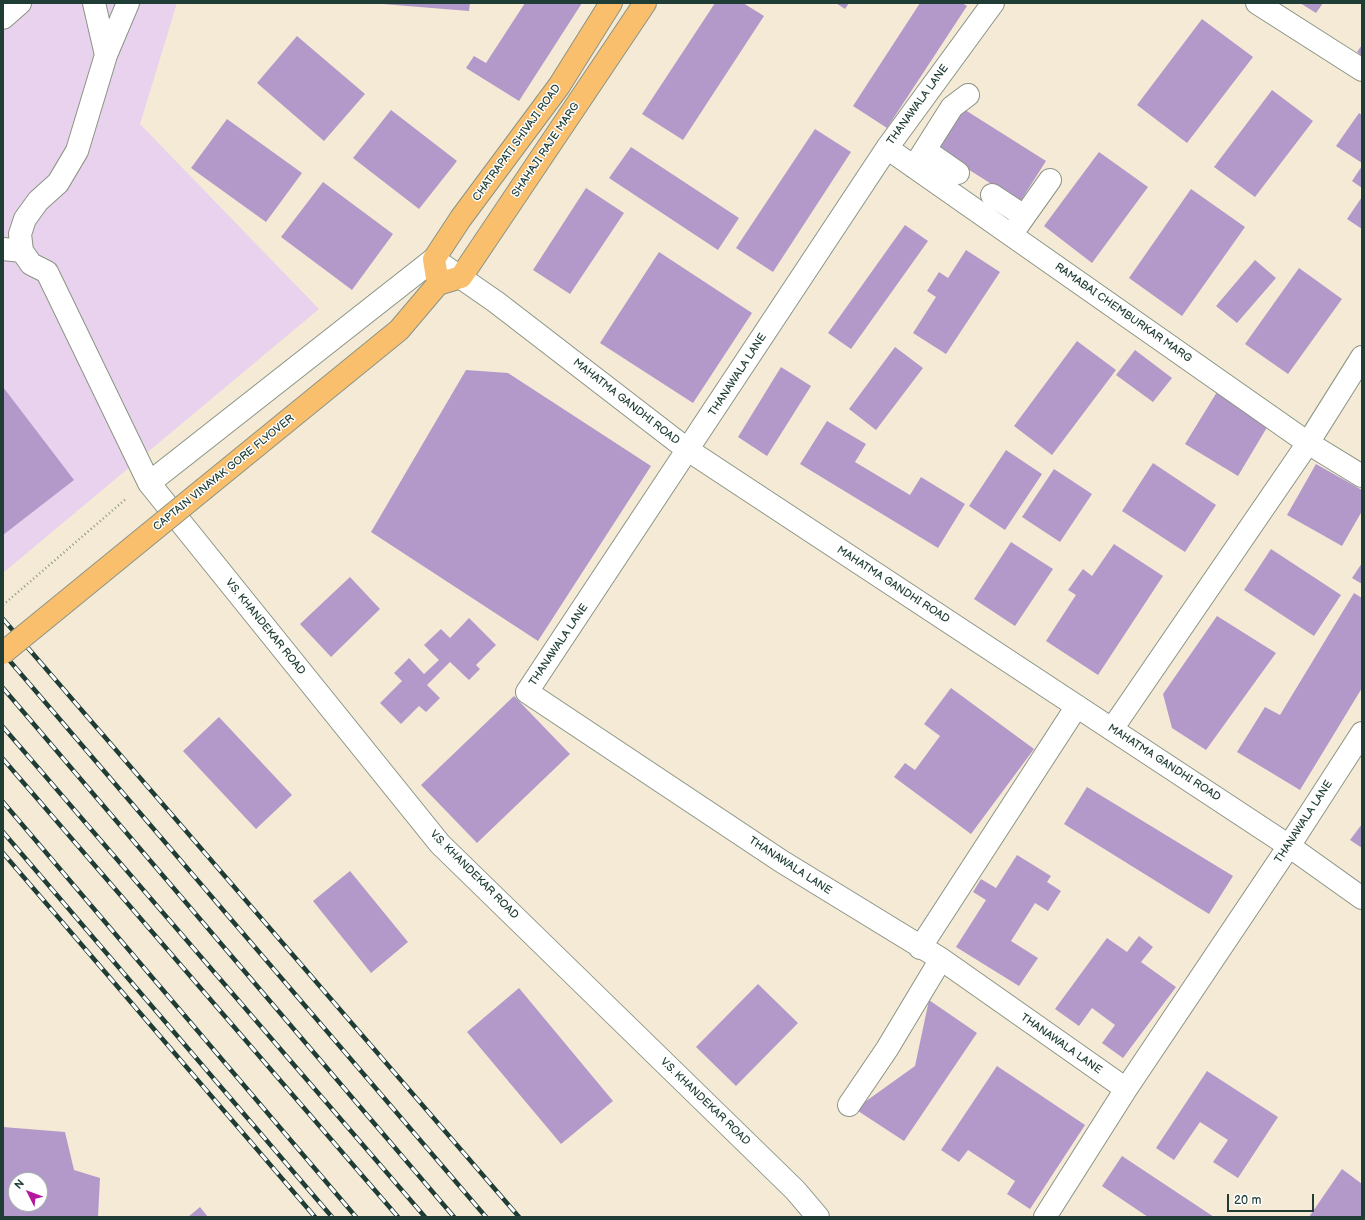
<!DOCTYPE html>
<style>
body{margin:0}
#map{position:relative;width:1365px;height:1220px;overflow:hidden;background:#f5ead6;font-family:"Balsamiq Sans",sans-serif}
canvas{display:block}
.frame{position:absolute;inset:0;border:4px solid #1f3d34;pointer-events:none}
.north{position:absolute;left:8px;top:1172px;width:40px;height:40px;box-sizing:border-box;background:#fff;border:1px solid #a5b1ae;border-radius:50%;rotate:312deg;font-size:11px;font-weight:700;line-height:16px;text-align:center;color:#1f3d34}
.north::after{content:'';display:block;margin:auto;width:14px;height:18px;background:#b5179e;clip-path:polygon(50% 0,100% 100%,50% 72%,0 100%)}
.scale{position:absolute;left:1227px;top:1194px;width:87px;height:18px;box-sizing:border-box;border:2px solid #1f3d34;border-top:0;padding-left:5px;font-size:12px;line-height:14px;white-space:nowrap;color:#1f3d34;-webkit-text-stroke:3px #fff;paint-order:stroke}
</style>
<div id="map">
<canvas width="1365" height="1220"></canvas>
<div class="frame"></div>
<div class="north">N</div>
<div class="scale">20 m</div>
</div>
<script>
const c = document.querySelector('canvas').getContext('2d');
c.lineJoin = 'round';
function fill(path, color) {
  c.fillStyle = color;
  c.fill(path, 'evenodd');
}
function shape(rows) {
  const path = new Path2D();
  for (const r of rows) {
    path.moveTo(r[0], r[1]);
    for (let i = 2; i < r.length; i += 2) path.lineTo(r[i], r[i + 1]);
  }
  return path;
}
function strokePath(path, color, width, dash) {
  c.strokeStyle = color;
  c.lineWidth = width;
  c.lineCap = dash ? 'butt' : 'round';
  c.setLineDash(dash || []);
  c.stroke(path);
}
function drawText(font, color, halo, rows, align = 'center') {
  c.font = font + ' "Balsamiq Sans",sans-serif';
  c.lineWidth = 3;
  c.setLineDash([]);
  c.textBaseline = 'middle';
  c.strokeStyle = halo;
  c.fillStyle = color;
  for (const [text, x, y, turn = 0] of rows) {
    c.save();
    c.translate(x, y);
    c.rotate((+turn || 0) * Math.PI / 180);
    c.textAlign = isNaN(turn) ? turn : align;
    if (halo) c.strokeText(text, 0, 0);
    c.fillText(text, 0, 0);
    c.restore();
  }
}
fill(shape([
 [3,3,177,3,140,124,319,309,3,573]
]), '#e9d2ed');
fill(shape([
 [370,3,470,3,469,11],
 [525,3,582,3,519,101,466,68,474,56,486,63],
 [715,3,743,3,764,16,683,140,642,114],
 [836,3,849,3,845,9],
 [920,3,962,3,967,6,887,128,853,106],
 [1300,3,1323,3,1316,13],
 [1202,19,1253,57,1187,143,1137,105],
 [297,36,365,94,324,141,257,83],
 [1362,45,1362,56,1357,52],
 [1272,90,1313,121,1255,197,1214,167],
 [962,108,1046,161,1020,202,936,149],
 [391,110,457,161,419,209,353,158],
 [1359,113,1362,115,1362,163,1336,146],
 [227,119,302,173,266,222,191,168],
 [815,129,851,152,773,272,736,248],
 [631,147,739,218,718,250,609,178],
 [1099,152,1148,187,1092,263,1044,226],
 [1362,166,1362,188,1352,181],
 [323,182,393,234,352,290,281,237],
 [586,188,624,213,570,294,533,270],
 [1191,189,1245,227,1182,316,1129,278],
 [1362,197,1362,229,1347,219],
 [905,225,928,241,851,349,828,333],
 [966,250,1000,272,946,354,913,333,936,297,927,291,939,272,948,278],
 [659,252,752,313,693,403,600,343],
 [1255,260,1276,278,1237,323,1216,306],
 [1299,268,1342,299,1288,374,1245,344],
 [1077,341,1116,370,1052,455,1014,426],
 [895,347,923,368,876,430,849,409],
 [1135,350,1172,378,1153,402,1116,375],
 [781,367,811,386,767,456,738,437],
 [466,370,508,373,651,466,538,641,371,532],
 [3,387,74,480,3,535],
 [1217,392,1269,424,1238,476,1185,444],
 [827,421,866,444,855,462,910,495,921,477,965,504,938,548,800,464],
 [1006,450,1042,474,1005,530,969,506],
 [1153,463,1216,505,1185,552,1122,511],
 [1316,464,1362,490,1362,511,1342,546,1287,515],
 [1054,469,1092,494,1060,542,1022,517],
 [1011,542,1053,569,1015,626,974,599],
 [1114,544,1163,576,1098,675,1046,641,1076,595,1068,590,1083,569,1092,576],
 [1271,549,1341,595,1314,636,1244,590],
 [1362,563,1362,584,1352,578],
 [350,577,380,609,331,657,300,624],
 [1354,593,1362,598,1362,688,1300,790,1237,752,1265,707,1280,715],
 [1217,616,1276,653,1206,750,1172,728,1163,694],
 [469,618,496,645,476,665,480,669,469,680,450,662,427,685,440,698,426,712,419,706,401,724,380,703,402,681,394,673,409,658,424,674,439,660,424,645,441,629,450,638],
 [951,688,1034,749,971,834,894,777,905,763,915,770,940,736,924,724],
 [514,696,570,754,477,843,421,785],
 [219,717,292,795,256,829,183,751],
 [1087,787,1233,876,1209,914,1064,824],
 [1362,824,1362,848,1350,840],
 [1017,855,1051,876,1047,882,1061,891,1048,911,1035,903,1011,941,1038,958,1019,986,956,947,986,900,973,892,981,879,996,888],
 [350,871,408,942,371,973,313,901],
 [1139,936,1153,947,1141,962,1176,987,1123,1058,1102,1043,1115,1025,1092,1008,1079,1026,1055,1009,1107,938,1127,952],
 [758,984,798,1023,736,1086,696,1047],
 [519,988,613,1101,561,1144,467,1032],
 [929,1000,977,1033,904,1141,855,1109,915,1066],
 [997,1066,1085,1125,1030,1209,1007,1194,1015,1181,968,1150,959,1162,941,1150],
 [1207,1071,1278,1117,1238,1178,1213,1162,1228,1140,1200,1122,1174,1160,1156,1148],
 [3,1127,65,1132,74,1170,100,1178,98,1217,3,1217],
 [16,1180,40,1180,40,1204,16,1204],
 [1122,1156,1214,1217,1148,1217,1102,1186],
 [1342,1169,1362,1184,1362,1217,1309,1217],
 [200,1207,208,1217,188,1217]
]), '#b399c9');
const minor = shape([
 [94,3,106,55],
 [128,3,106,55,77,151,58,183,38,201,25,219,20,234,22,251,31,264,47,272,149,483,440,844,795,1190,818,1217],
 [993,3,887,148,527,692,781,861,941,959,1126,1089],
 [1257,3,1362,70],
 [3,18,20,3],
 [887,148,1308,443,1362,476],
 [925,150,958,173],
 [914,167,952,107,968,95],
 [992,195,1024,216],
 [1011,235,1050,180],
 [3,249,22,251],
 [149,483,434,259,496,302,688,450,1289,846,1362,898],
 [1112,729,1308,443,1362,357],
 [920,948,1077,706],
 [849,1105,887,1049,941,959],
 [1045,1217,1126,1089,1289,846,1362,733]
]);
const major = shape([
 [438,284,461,277,645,3],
 [438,284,434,259,461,218,559,86,611,3],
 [205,488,399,330,438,284]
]);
strokePath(minor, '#8a9485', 24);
strokePath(major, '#8a9485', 24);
strokePath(shape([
 [3,605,127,498]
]), '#8a9485', 2.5, [1, 3]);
strokePath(minor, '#fff', 22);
strokePath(major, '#f9bf6d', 22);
const rail = shape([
 [3,619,519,1217],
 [3,653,486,1217],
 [3,688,454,1217],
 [3,727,425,1217],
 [3,759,398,1217],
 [3,802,356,1217],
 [3,832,332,1217],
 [3,853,315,1217]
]);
strokePath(rail, '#1f3d34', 4.5);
strokePath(rail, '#fff', 3, [9]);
const majorBridge = shape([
 [3,653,205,488]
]);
strokePath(majorBridge, '#8a9485', 24, []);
strokePath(majorBridge, '#f9bf6d', 22);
drawText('11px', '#1f3d34', '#fff', [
 ["THANAWALA LANE",918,105,-54],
 ["CHATRAPATI SHIVAJI ROAD",517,143,-54],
 ["SHAHAJI RAJE MARG",546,150,-56],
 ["RAMABAI CHEMBURKAR MARG",1123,313,35],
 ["THANAWALA LANE",738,375,-57],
 ["MAHATMA GANDHI ROAD",626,402,38],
 ["CAPTAIN VINAYAK GORE FLYOVER",224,473,-39],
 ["MAHATMA GANDHI ROAD",893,585,33],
 ["V.S. KHANDEKAR ROAD",265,627,51],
 ["THANAWALA LANE",559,645,-56],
 ["MAHATMA GANDHI ROAD",1164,763,33],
 ["THANAWALA LANE",1304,822,-57],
 ["THANAWALA LANE",790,866,33],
 ["V.S. KHANDEKAR ROAD",474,875,45],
 ["THANAWALA LANE",1061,1044,35],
 ["V.S. KHANDEKAR ROAD",705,1102,44]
]);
</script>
